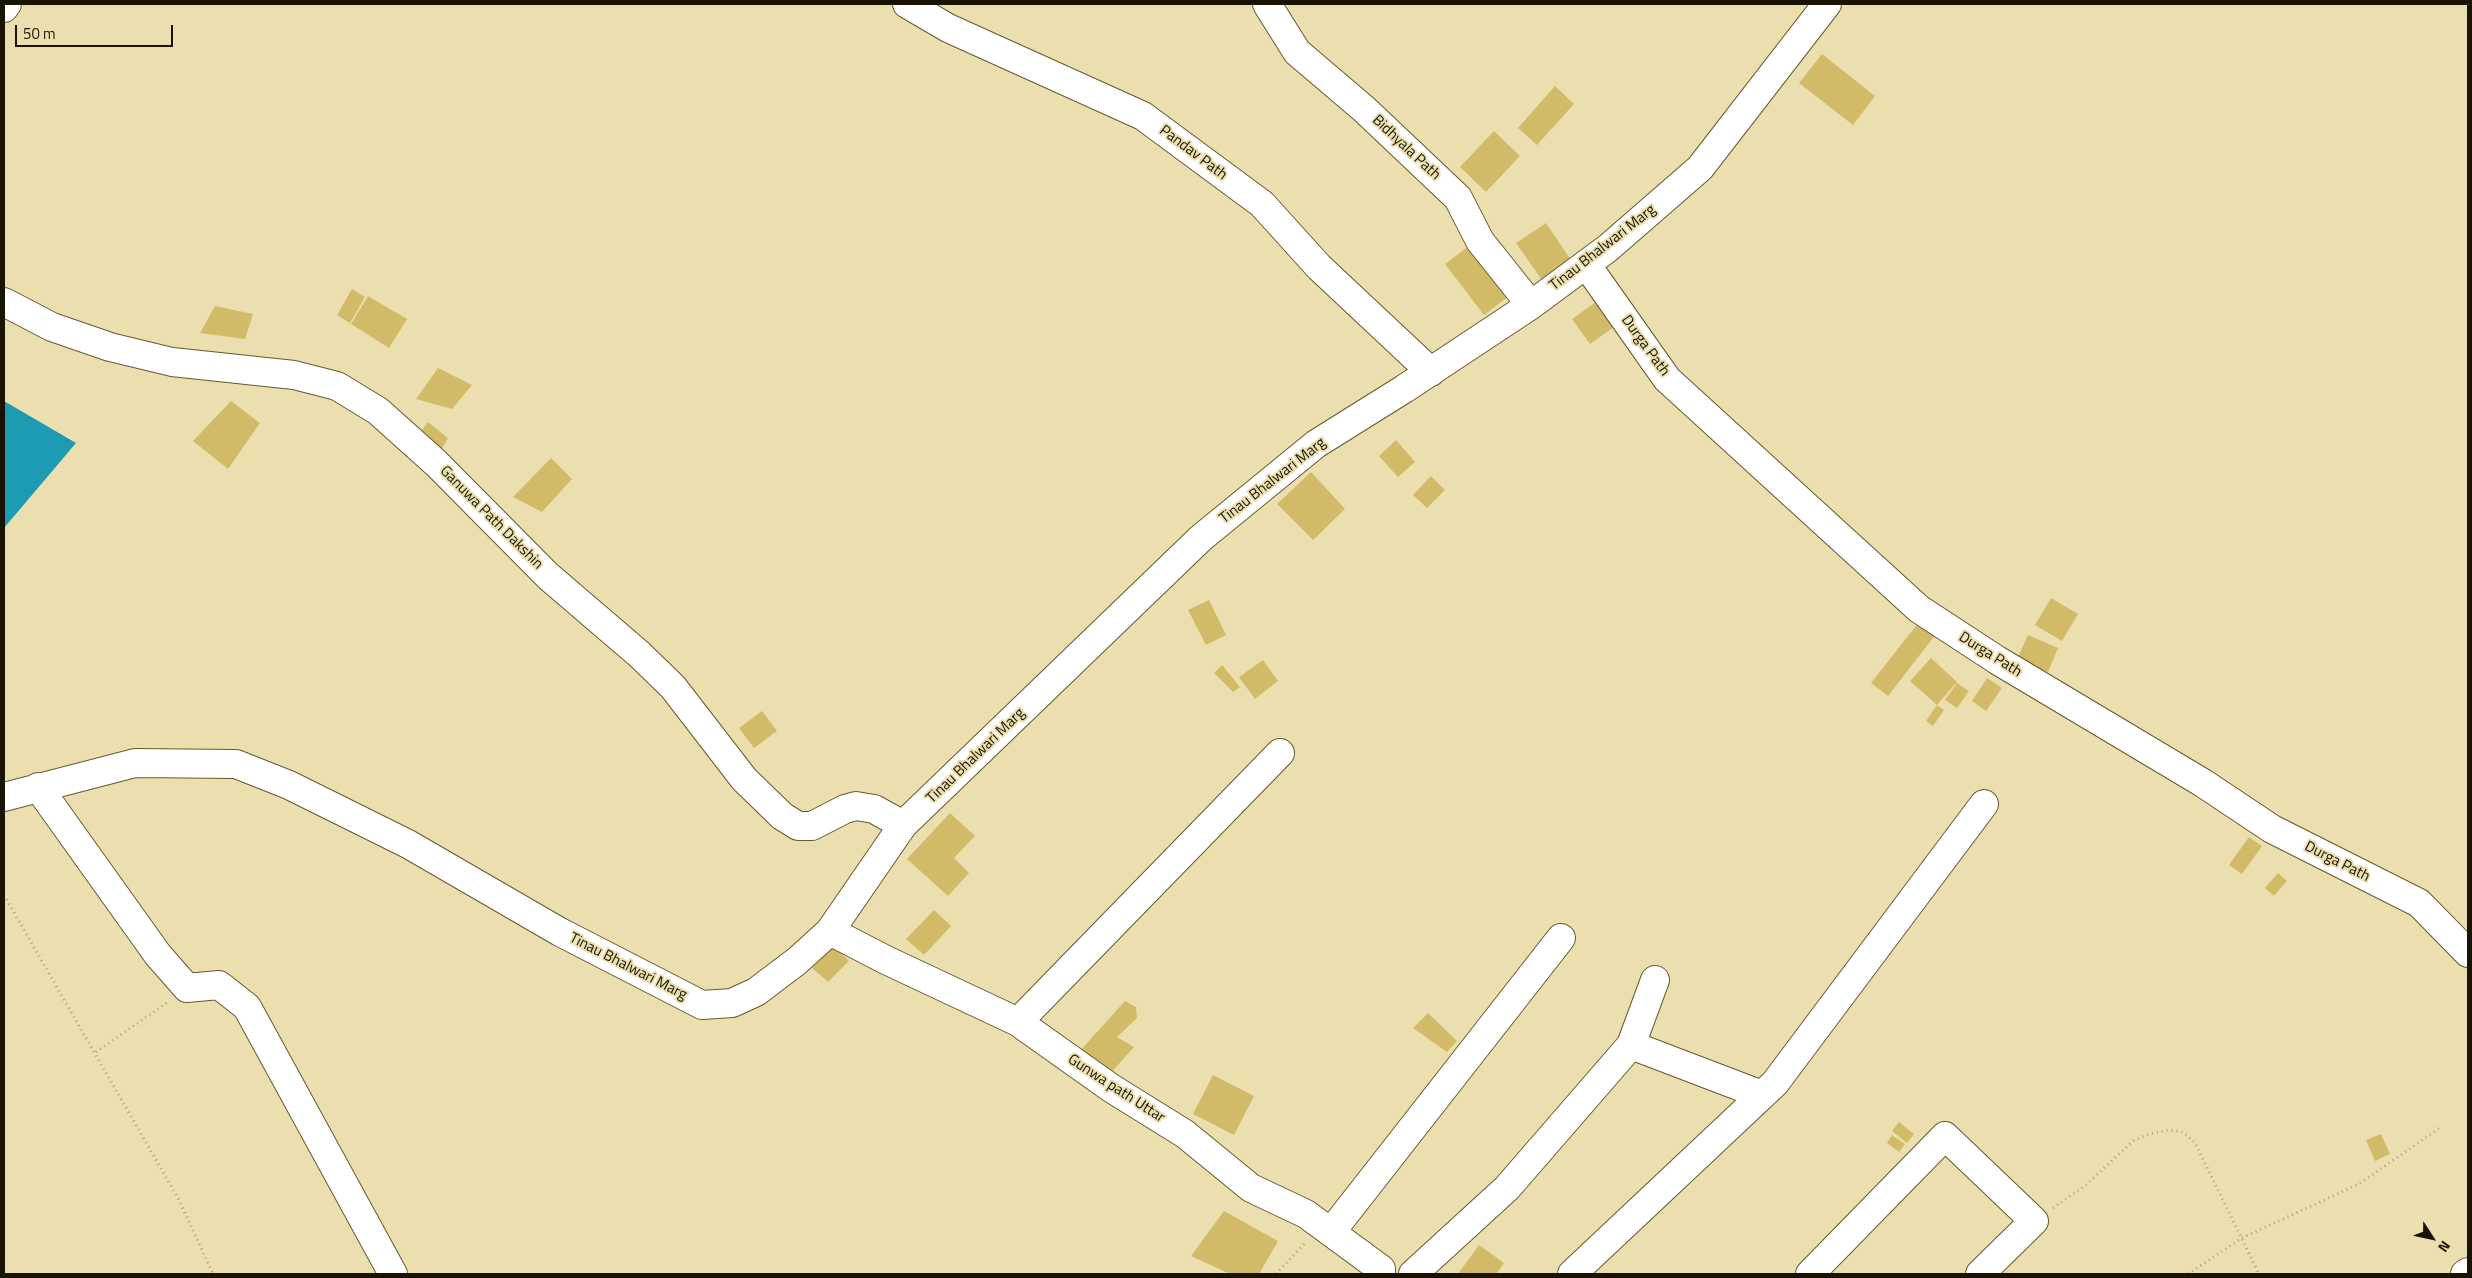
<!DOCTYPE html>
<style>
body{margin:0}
#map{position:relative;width:2472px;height:1278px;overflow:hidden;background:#ecdfaf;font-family:"Titillium Web",sans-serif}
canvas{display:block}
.frame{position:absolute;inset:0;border:5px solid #181303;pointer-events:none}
.north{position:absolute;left:2407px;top:1213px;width:50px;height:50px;-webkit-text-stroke:4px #ecdfaf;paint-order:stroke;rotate:125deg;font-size:14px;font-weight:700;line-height:20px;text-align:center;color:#181303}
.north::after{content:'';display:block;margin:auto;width:18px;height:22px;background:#181303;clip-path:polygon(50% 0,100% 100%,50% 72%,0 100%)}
.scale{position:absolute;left:15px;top:25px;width:158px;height:22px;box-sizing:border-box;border:2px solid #181303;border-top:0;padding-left:6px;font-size:15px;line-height:18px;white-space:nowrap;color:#181303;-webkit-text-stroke:4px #ecdfaf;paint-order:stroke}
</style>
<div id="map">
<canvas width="2472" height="1278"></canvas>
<div class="frame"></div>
<div class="north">N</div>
<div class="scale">50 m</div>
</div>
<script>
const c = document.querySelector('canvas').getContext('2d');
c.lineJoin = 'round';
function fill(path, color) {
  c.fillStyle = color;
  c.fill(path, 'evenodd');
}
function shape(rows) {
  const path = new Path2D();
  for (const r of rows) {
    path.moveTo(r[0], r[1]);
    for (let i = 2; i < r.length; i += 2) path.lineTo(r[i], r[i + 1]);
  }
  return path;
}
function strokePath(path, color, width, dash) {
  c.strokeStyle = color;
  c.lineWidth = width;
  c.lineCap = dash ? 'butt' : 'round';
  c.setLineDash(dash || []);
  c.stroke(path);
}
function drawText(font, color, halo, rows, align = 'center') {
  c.font = font + ' "Titillium Web",sans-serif';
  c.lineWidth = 4;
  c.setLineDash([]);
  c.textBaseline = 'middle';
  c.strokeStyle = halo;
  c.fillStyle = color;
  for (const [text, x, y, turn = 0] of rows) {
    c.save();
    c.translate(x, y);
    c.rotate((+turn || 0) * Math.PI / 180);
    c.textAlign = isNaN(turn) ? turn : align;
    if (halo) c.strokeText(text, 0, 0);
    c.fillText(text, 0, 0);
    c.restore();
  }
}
fill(shape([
 [4,401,76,443,4,528]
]), '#1c9bb3');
fill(shape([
 [1822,54,1875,96,1853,125,1799,83],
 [1555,86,1574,104,1537,145,1518,128],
 [1494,131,1520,156,1486,192,1460,167],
 [1546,223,1571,260,1542,280,1516,243],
 [1474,242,1513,293,1484,315,1445,264],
 [352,289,365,297,350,323,337,315],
 [368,296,407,319,389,348,351,324],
 [1596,302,1614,327,1590,344,1572,319],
 [215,306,253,314,245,339,200,333],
 [438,368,472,385,452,409,416,399],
 [231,401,260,423,228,469,193,441],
 [428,422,448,438,438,455,415,439],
 [1396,440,1415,462,1398,477,1379,456],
 [551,458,572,479,542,512,513,497],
 [1311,472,1345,509,1313,540,1277,504],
 [1431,476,1445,490,1427,508,1413,495],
 [2051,598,2078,614,2062,641,2035,625],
 [1209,600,1226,635,1206,645,1188,610],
 [1919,622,1936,634,1888,696,1871,683],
 [2028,635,2058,648,2048,672,2017,659],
 [1931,658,1957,682,1937,705,1910,681],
 [1263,660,1278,681,1255,699,1239,677],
 [1222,665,1240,687,1233,692,1214,673],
 [1987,678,2002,688,1986,711,1972,701],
 [1957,683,1969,691,1957,708,1945,700],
 [1937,705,1944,710,1933,726,1926,721],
 [762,711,777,731,754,748,739,728],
 [950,813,975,836,954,858,969,873,948,896,907,859],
 [2249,837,2262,846,2242,874,2229,865],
 [2278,873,2287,881,2274,896,2265,888],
 [934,910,951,926,924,955,906,939],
 [834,946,849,961,828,982,812,968],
 [1125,1001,1136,1007,1137,1018,1117,1037,1134,1047,1109,1075,1078,1053],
 [1428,1013,1457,1041,1447,1052,1413,1028],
 [1213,1075,1254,1096,1234,1135,1193,1114],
 [1899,1122,1914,1134,1907,1143,1892,1131],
 [2381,1134,2390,1154,2375,1161,2366,1140],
 [1892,1135,1905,1144,1899,1152,1887,1143],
 [1224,1211,1278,1241,1259,1274,1230,1274,1191,1256],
 [1479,1245,1504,1263,1496,1274,1458,1274]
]), '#d1bb68');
const minor = shape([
 [907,4,948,28,1143,116,1262,204,1319,267,1431,372],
 [1267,4,1297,52,1364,109,1458,198,1480,241,1531,305],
 [4,8,7,4],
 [1586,264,1667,379,1919,609,1997,660,2203,783,2272,829,2419,903,2468,953],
 [4,302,52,327,110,347,172,362,294,375,337,386,378,411,436,463,548,576,639,654,673,687,744,779,782,816,798,826,812,826,845,809,856,806,874,809,903,825],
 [38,787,158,955,187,988,219,985,247,1007,393,1274],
 [4,797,135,763,236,764,289,785,408,844,560,932,702,1005,732,1003,756,992,797,961,830,931,903,825,1201,538,1316,444,1404,389,1531,305,1608,248,1700,168,1827,4],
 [830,931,886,960,1018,1022,1111,1088,1185,1134,1251,1188,1306,1214,1381,1269,1381,1274],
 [1018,1022,1280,753],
 [1631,1045,1762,1095],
 [1331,1232,1561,938],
 [1413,1274,1507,1188,1631,1045,1655,980],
 [1572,1274,1775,1083,1984,804],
 [1810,1274,1945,1136,2034,1221,1980,1274],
 [2465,1274,2468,1272]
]);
strokePath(minor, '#655a2e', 30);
strokePath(shape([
 [4,895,179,1200,213,1274],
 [96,1052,168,1002],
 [2053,1208,2086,1185,2133,1141,2149,1134,2168,1130,2183,1132,2195,1143,2259,1274],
 [1276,1274,1306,1242],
 [2188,1274,2242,1238,2359,1184,2441,1127]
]), '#aca27b', 3, [1, 4]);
strokePath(minor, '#fff', 28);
drawText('15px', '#181303', '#ecdfaf', [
 ["Bidhyala Path",1406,148,43],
 ["Pandav Path",1193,153,37],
 ["Tinau Bhalwari Marg",1603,248,-38],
 ["Durga Path",1645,346,54],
 ["Tinau Bhalwari Marg",1273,481,-38],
 ["Ganuwa Path Dakshin",491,518,45],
 ["Durga Path",1990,655,32],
 ["Tinau Bhalwari Marg",976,756,-44],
 ["Durga Path",2337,862,27],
 ["Tinau Bhalwari Marg",628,967,27],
 ["Gunwa path Uttar",1116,1089,33]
]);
</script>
